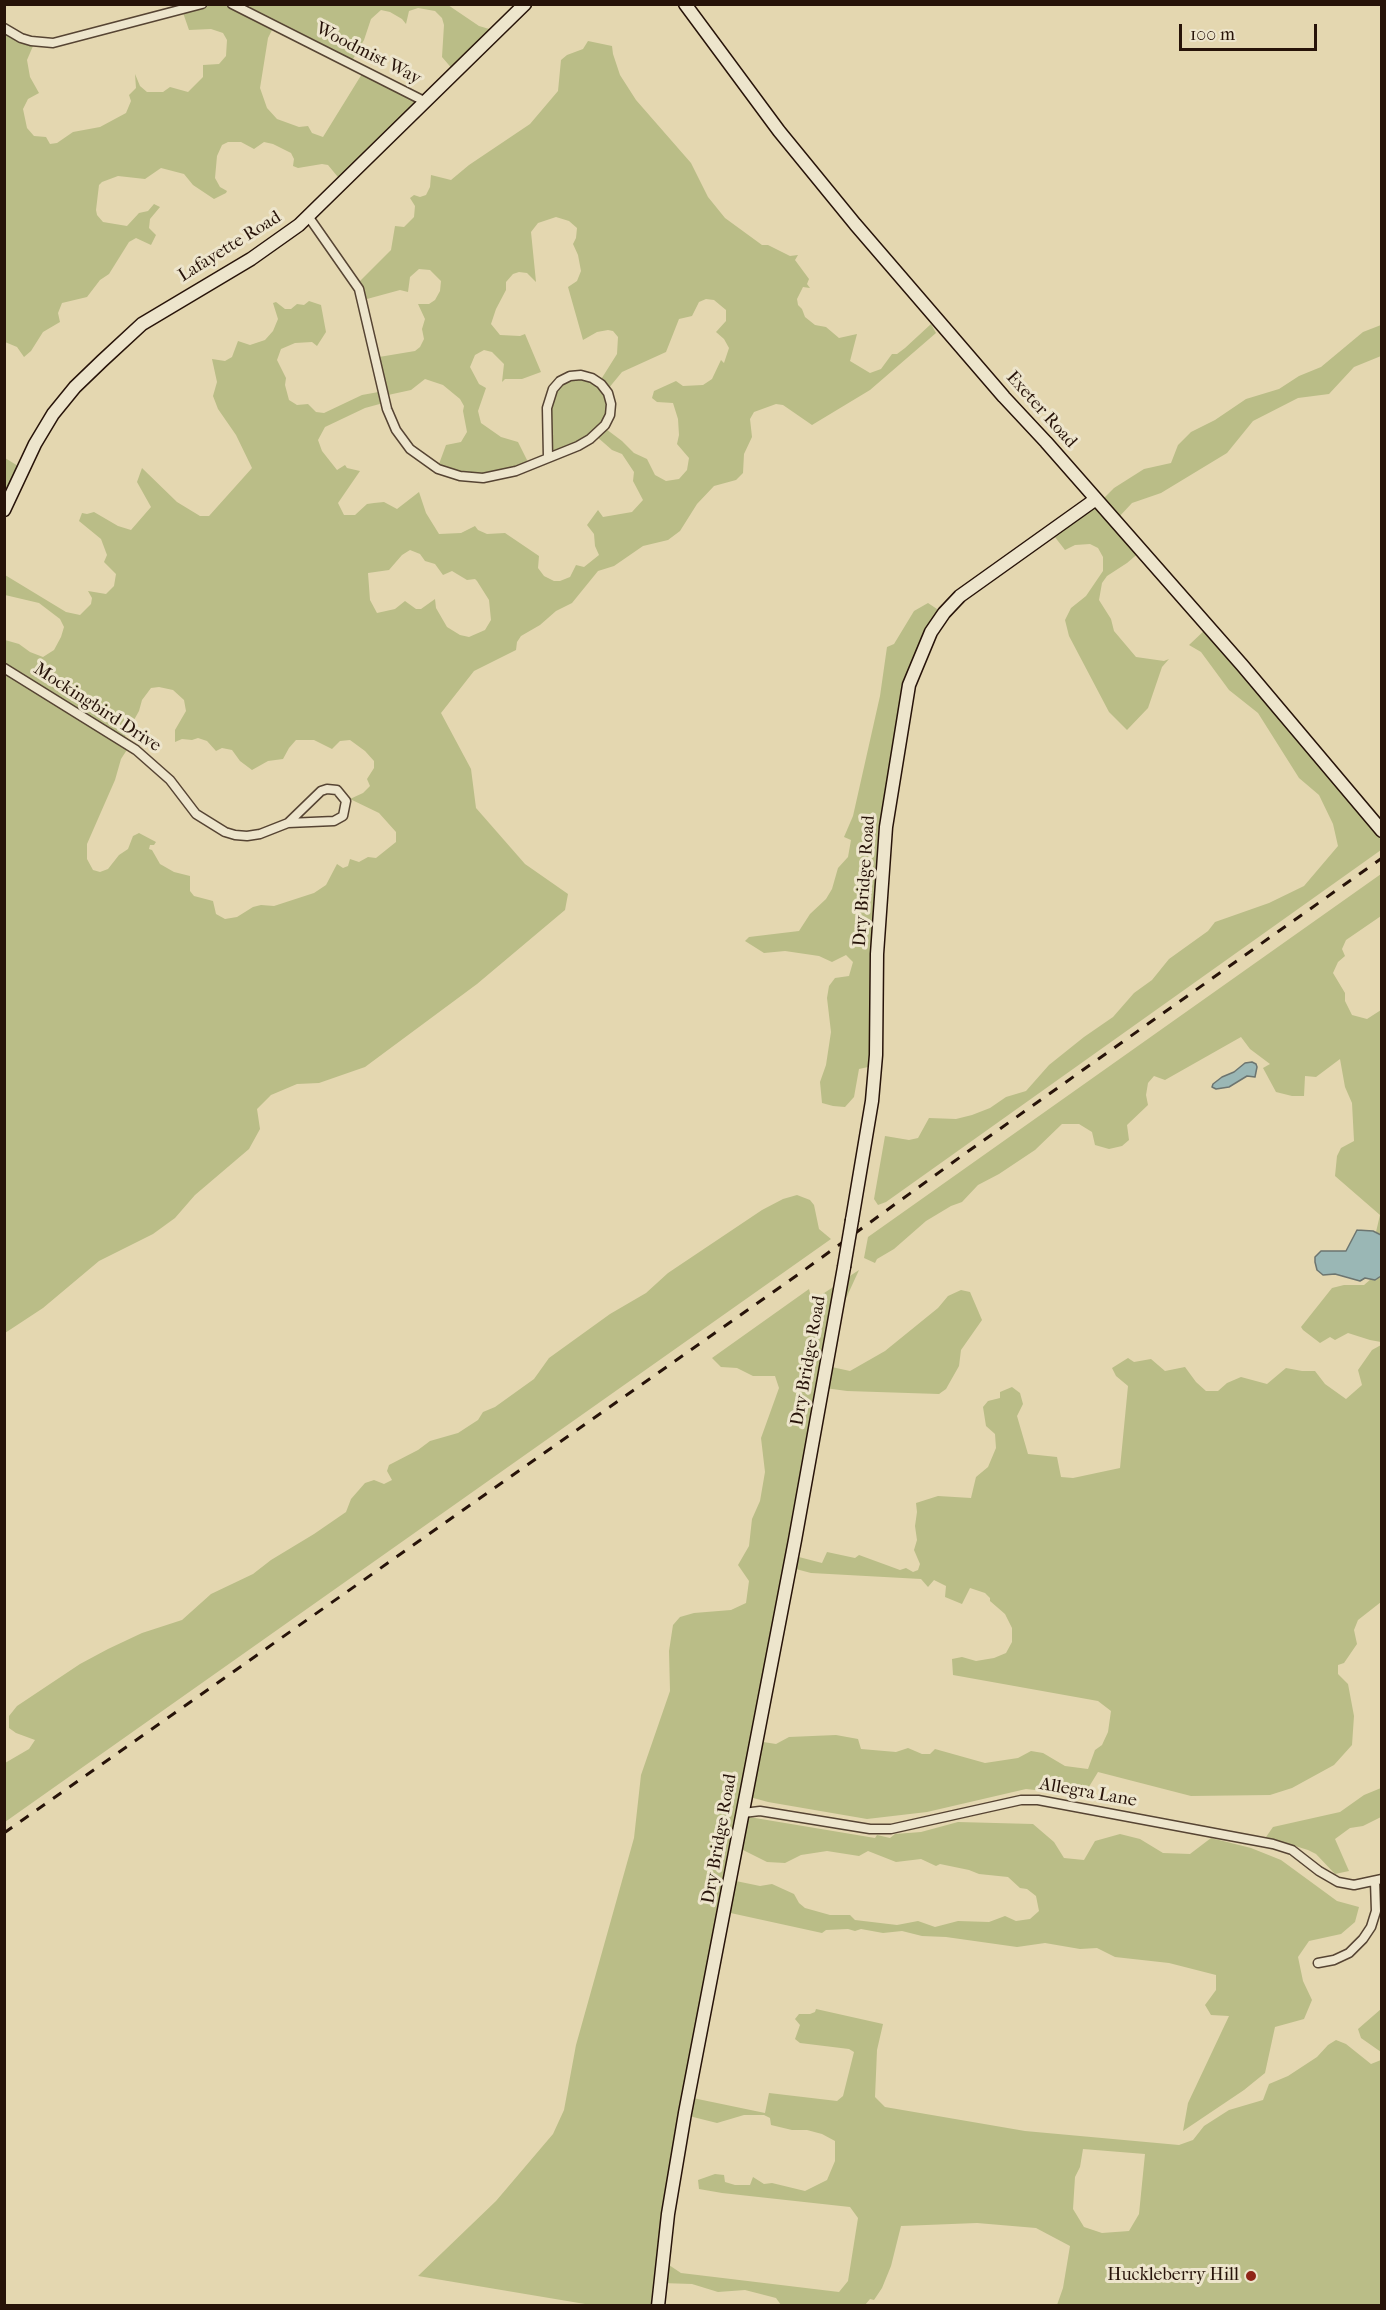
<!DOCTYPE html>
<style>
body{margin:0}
#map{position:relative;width:1386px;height:2310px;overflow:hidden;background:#e4d7b0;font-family:"IM FELL French Canon",serif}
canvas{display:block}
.frame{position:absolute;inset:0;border:6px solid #271309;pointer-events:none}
.scale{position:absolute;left:1179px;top:24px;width:138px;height:27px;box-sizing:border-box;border:3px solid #271309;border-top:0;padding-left:8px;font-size:18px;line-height:21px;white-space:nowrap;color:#271309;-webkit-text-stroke:4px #ede5cc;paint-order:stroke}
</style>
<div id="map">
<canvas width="1386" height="2310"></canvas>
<div class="frame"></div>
<div class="scale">100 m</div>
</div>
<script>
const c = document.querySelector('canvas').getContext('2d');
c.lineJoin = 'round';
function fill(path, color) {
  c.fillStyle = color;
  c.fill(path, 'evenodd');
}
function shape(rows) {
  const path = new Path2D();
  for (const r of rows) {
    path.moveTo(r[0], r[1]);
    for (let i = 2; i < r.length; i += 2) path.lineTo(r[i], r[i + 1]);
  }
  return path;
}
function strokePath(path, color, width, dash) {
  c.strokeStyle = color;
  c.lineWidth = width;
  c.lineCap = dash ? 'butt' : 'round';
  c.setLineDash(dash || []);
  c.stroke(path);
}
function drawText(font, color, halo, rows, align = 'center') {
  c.font = font + ' "IM FELL French Canon",serif';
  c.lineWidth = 6;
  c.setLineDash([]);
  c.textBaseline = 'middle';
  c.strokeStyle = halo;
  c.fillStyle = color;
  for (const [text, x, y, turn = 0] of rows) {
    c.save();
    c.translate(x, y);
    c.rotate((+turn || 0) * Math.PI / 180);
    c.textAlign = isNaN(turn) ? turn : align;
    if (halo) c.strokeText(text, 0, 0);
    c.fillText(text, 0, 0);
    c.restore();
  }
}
fill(shape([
 [188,4,238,5,249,8,251,4,448,5,479,26,496,31,454,71,442,57,444,25,442,18,435,11,418,8,409,11,406,24,402,19,390,12,381,10,371,19,364,40,353,59,350,59,275,24,268,38,260,88,267,108,277,119,299,127,308,126,312,133,323,137,365,69,420,102,342,182,328,165,322,164,298,168,293,166,294,159,291,153,273,144,264,142,254,149,241,142,228,142,222,145,217,156,215,178,220,187,227,191,226,193,214,199,193,185,184,174,161,168,145,179,118,176,102,182,99,185,96,210,97,215,103,222,127,226,139,213,148,211,154,204,160,207,150,219,149,228,156,235,151,245,136,238,129,242,109,274,100,280,87,297,62,303,58,313,60,322,43,332,31,351,24,357,17,347,5,342,5,335,4,22,16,31,36,39,27,60,30,77,39,93,28,99,23,109,27,128,34,136,46,137,50,144,57,143,73,132,100,127,126,113,131,101,129,95,136,88,135,74,140,86,147,92,163,92,170,87,188,92,203,77,203,65,219,64,226,56,227,40,223,33,211,29,189,30,181,7],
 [588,41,612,46,613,54,620,75,636,100,691,163,708,197,725,218,762,245,768,245,790,256,798,255,795,260,809,279,807,284,810,288,803,287,797,299,798,305,802,309,805,317,815,325,826,327,839,338,857,334,850,361,870,373,881,369,892,354,897,354,905,348,931,324,936,333,870,390,812,425,783,405,776,404,754,412,750,419,752,437,744,454,743,473,736,480,714,486,697,504,680,531,668,540,643,546,614,566,598,571,572,603,556,611,540,625,521,636,517,642,516,650,474,671,441,713,471,769,476,808,525,864,568,894,565,910,477,984,365,1067,319,1083,297,1084,271,1095,257,1109,260,1129,249,1149,195,1195,175,1218,153,1234,99,1261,43,1308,5,1333,5,640,19,644,30,652,43,657,54,650,61,637,64,627,60,619,39,603,5,595,5,575,66,612,80,615,91,604,92,598,88,591,106,594,114,586,116,574,104,562,107,555,101,539,79,521,82,513,87,514,94,512,118,526,131,530,151,507,137,482,142,468,177,502,200,516,209,516,252,468,236,435,218,409,213,396,217,382,212,359,225,361,232,357,238,341,250,345,265,340,273,331,278,319,273,303,276,302,285,309,291,309,297,304,304,305,309,301,321,305,326,332,317,346,312,342,295,343,281,349,277,360,286,378,285,385,289,400,297,405,308,404,316,412,324,413,362,395,384,391,379,357,415,351,420,347,424,339,422,329,425,319,418,304,429,304,435,300,440,291,441,281,430,270,419,269,410,277,408,292,400,290,367,299,358,283,391,250,395,226,404,227,414,217,415,206,410,198,414,195,420,197,426,195,430,187,431,175,451,180,469,165,530,124,558,91,561,60,567,55,583,49],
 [556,217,569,221,577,228,576,238,573,244,578,255,581,271,577,281,568,287,583,340,597,332,608,330,613,331,618,337,617,354,600,381,564,377,550,394,549,452,569,448,596,436,612,450,622,454,634,472,633,481,643,500,632,512,603,517,598,510,587,525,594,534,595,546,599,555,584,567,576,565,570,577,560,581,554,581,544,576,538,568,539,556,505,533,487,534,478,530,475,526,461,533,439,534,426,513,419,492,397,509,384,502,374,503,367,504,355,515,344,515,338,503,360,471,347,468,345,465,337,470,322,451,318,440,325,427,365,408,387,402,388,395,411,390,425,379,443,385,460,399,464,406,463,411,467,432,461,442,446,445,439,464,441,468,477,477,524,465,528,462,518,442,501,437,481,423,478,411,486,388,479,384,470,367,475,355,484,350,492,352,504,364,502,382,505,379,522,379,541,372,525,334,520,336,500,335,491,324,496,309,506,290,506,282,513,274,519,272,527,273,536,282,531,232,538,223],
 [706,299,714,300,726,310,726,321,716,332,724,339,729,348,724,363,721,360,712,379,703,385,683,386,676,381,654,391,652,398,657,402,673,403,678,419,679,435,677,444,689,458,687,470,679,479,666,481,655,475,647,459,634,453,622,441,606,429,608,389,622,372,666,352,679,319,692,316,699,302],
 [410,550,420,554,425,561,435,564,443,575,452,571,467,580,475,579,477,581,489,600,491,620,485,630,469,637,460,635,447,627,436,608,435,599,421,609,416,609,405,601,395,609,377,613,370,600,368,573,389,570,402,555],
 [159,687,173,690,184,700,186,711,175,730,175,742,182,739,192,740,198,738,207,741,216,751,222,748,232,750,240,761,252,770,268,761,283,759,289,748,296,740,314,740,332,749,340,741,350,740,365,751,374,761,374,768,367,779,370,786,363,793,350,799,379,813,396,832,396,842,376,858,368,857,359,862,350,859,348,866,343,868,337,864,326,885,314,893,274,906,261,905,253,907,237,917,225,919,216,914,213,901,194,896,190,891,190,876,174,872,160,864,152,850,149,849,150,845,154,845,156,842,139,833,133,836,128,849,119,855,108,869,100,872,93,870,87,859,87,844,115,780,121,759,132,742,125,736,139,711,142,700,151,688],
 [1381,325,1381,356,1354,367,1329,394,1298,398,1253,421,1227,453,1161,493,1132,503,1118,518,1141,551,1127,563,1107,576,1102,583,1099,600,1111,619,1114,631,1136,657,1164,661,1169,659,1162,667,1148,708,1127,730,1109,712,1069,636,1065,620,1071,608,1086,596,1103,571,1103,557,1098,548,1090,544,1075,545,1065,550,1051,532,1102,500,1114,488,1144,469,1171,463,1178,445,1191,432,1215,420,1246,399,1279,389,1299,376,1321,367,1363,332],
 [5,458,23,469,5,511],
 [928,603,943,613,908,686,885,831,880,1028,883,1061,882,1064,859,1069,854,1097,845,1107,833,1106,822,1103,820,1082,826,1065,831,1032,827,998,829,986,835,978,849,976,853,962,846,955,832,962,819,956,785,951,764,953,745,941,749,937,799,931,810,914,826,899,832,889,838,868,848,857,851,840,844,837,853,816,880,696,887,647,894,644,914,611],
 [1207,628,1381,824,1381,850,886,1202,878,1205,874,1199,885,1136,909,1140,918,1138,929,1118,956,1119,972,1115,990,1108,1006,1097,1026,1091,1049,1065,1084,1037,1113,1017,1134,993,1152,980,1169,959,1208,931,1215,922,1269,903,1304,886,1338,846,1333,824,1319,795,1299,778,1258,713,1229,690,1201,652,1189,645],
 [1381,874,1381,916,1346,940,1342,949,1345,956,1338,962,1333,973,1345,993,1345,1001,1352,1015,1367,1019,1381,1010,1381,1235,1376,1232,1380,1215,1335,1176,1337,1156,1341,1148,1354,1141,1352,1103,1345,1087,1340,1059,1316,1077,1305,1076,1304,1096,1292,1096,1276,1092,1263,1068,1270,1064,1250,1049,1241,1037,1165,1080,1154,1076,1148,1083,1146,1095,1148,1105,1127,1125,1129,1140,1122,1146,1109,1149,1095,1145,1092,1132,1079,1124,1062,1124,1035,1150,999,1174,978,1185,962,1202,951,1206,926,1221,894,1249,877,1259,875,1263,864,1258,868,1237],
 [797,1195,810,1200,814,1205,819,1229,831,1239,5,1822,5,1763,29,1749,35,1740,16,1733,9,1728,9,1716,17,1706,80,1664,108,1649,142,1633,182,1620,211,1594,253,1574,271,1560,314,1534,346,1512,351,1499,365,1483,374,1480,384,1484,392,1480,387,1471,389,1465,418,1450,430,1441,458,1433,478,1420,483,1412,495,1407,534,1379,549,1358,610,1314,646,1293,668,1273,762,1210,783,1199],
 [859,1270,843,1305,827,1366,850,1371,885,1351,938,1308,948,1296,961,1290,970,1292,982,1320,961,1350,959,1366,946,1389,939,1394,847,1391,825,1388,795,1556,822,1563,827,1552,855,1558,859,1555,900,1570,906,1568,913,1572,918,1570,920,1564,914,1550,917,1540,915,1526,917,1512,916,1503,938,1496,971,1498,976,1477,988,1467,996,1448,995,1434,986,1426,983,1407,988,1401,1000,1398,1000,1392,1012,1387,1020,1393,1023,1404,1017,1416,1028,1454,1057,1457,1061,1477,1073,1478,1120,1468,1128,1386,1116,1376,1112,1368,1128,1358,1134,1362,1151,1359,1165,1371,1185,1367,1196,1382,1206,1391,1218,1391,1227,1383,1241,1377,1267,1384,1286,1368,1302,1371,1315,1371,1325,1384,1346,1399,1362,1385,1358,1370,1372,1350,1381,1345,1381,1602,1358,1620,1354,1630,1357,1644,1344,1663,1338,1665,1338,1674,1348,1684,1354,1716,1352,1745,1334,1765,1292,1788,1270,1795,1191,1796,1098,1772,1084,1795,1026,1789,927,1812,867,1819,768,1802,746,1796,743,1816,875,1838,877,1835,890,1838,895,1834,921,1832,958,1822,1033,1824,1054,1842,1064,1858,1084,1860,1095,1841,1120,1834,1140,1839,1163,1853,1190,1854,1211,1838,1251,1848,1281,1860,1337,1901,1359,1907,1355,1922,1341,1934,1309,1941,1298,1957,1303,1981,1312,2000,1304,2019,1275,2027,1265,2073,1244,2090,1183,2131,1188,2103,1229,2016,1211,2015,1205,2005,1216,1990,1216,1975,1169,1963,1115,1957,1097,1948,1080,1949,1045,1943,1017,1947,946,1937,922,1936,902,1931,883,1933,861,1929,855,1931,848,1929,826,1930,822,1933,726,1912,688,2097,765,2113,769,2093,837,2101,843,2096,854,2052,849,2049,800,2043,795,2039,800,2025,795,2019,799,2014,810,2014,815,2012,816,2009,883,2024,877,2050,875,2097,885,2107,1025,2131,1179,2145,1193,2140,1204,2126,1229,2110,1263,2100,1269,2084,1288,2076,1317,2057,1328,2045,1336,2040,1346,2044,1371,2064,1381,2060,1381,2305,1057,2305,1063,2288,1070,2246,1036,2228,977,2223,901,2226,891,2266,882,2288,874,2300,870,2299,865,2305,781,2305,776,2298,745,2290,718,2292,692,2284,661,2283,658,2305,591,2305,418,2276,496,2201,553,2134,564,2110,576,2045,634,1838,641,1775,670,1691,669,1651,673,1625,680,1617,694,1613,731,1610,746,1603,749,1581,738,1565,749,1546,752,1519,760,1501,765,1472,761,1438,779,1388,775,1376,753,1376,737,1368,721,1367,712,1358,809,1289,812,1301],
 [792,1568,811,1573,921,1579,928,1587,934,1580,946,1586,945,1597,962,1604,970,1588,985,1593,990,1598,990,1601,1005,1614,1012,1628,1012,1642,1006,1653,994,1658,976,1661,962,1657,952,1659,953,1675,1098,1701,1111,1711,1108,1732,1102,1745,1095,1750,1088,1769,1065,1766,1043,1753,1031,1751,1018,1758,985,1763,935,1749,930,1754,922,1754,908,1748,896,1752,861,1749,858,1739,836,1735,789,1737,776,1744,757,1741],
 [737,1849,743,1850,767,1862,785,1863,801,1855,827,1851,859,1856,868,1851,896,1862,921,1859,936,1866,940,1864,969,1870,979,1874,1008,1877,1020,1888,1027,1889,1036,1896,1039,1911,1030,1919,1016,1921,1005,1916,989,1922,958,1921,935,1927,918,1921,897,1925,855,1920,850,1915,830,1915,805,1908,799,1903,794,1894,772,1884,760,1886,731,1880],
 [685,2115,717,2123,744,2115,764,2115,770,2118,771,2125,792,2130,807,2130,822,2134,835,2141,835,2161,827,2180,805,2191,772,2183,764,2184,753,2177,750,2185,735,2185,725,2182,724,2175,715,2174,698,2180,699,2189,722,2193,850,2207,858,2218,848,2281,839,2292,681,2273,666,2263],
 [1083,2149,1145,2154,1139,2214,1129,2231,1102,2233,1084,2227,1073,2209,1075,2177,1080,2167],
 [1381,1276,1381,1342,1370,1340,1348,1333,1335,1340,1330,1337,1320,1343,1303,1330,1301,1327,1332,1288,1344,1285,1364,1285,1371,1279,1375,1280],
 [1381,1788,1381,1817,1363,1826,1350,1828,1335,1839,1349,1871,1335,1874,1316,1854,1308,1850,1266,1837,1273,1827,1340,1812,1364,1795],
 [1381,2009,1381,2052,1361,2038,1358,2029]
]), '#babd87');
const water = shape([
 [1252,1062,1256,1064,1257,1067,1255,1077,1247,1076,1229,1087,1216,1089,1212,1087,1213,1084,1222,1077,1234,1072,1245,1063,1252,1062],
 [1357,1230,1373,1231,1381,1235,1381,1276,1375,1280,1365,1278,1360,1281,1335,1274,1323,1275,1317,1270,1315,1262,1315,1257,1321,1251,1346,1251,1357,1230]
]);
fill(water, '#9ab7b5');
strokePath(water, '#6c7570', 1.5);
const street = shape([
 [232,4,424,101],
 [4,28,21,38,31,41,53,43,202,4],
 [308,216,359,289,387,409,396,430,410,449,438,469,460,476,483,478,516,471,578,446,590,439,605,425,610,415,611,404,608,393,601,384,592,378,581,375,570,376,560,381,553,389,547,408,548,457],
 [4,668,136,750,170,780,196,814,225,832,235,835,247,836,260,834,288,823,334,821,343,816,346,801,337,790,327,789,321,791,288,823],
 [743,1813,760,1811,870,1829,891,1829,1021,1800,1038,1800,1273,1844,1292,1850,1319,1871,1338,1882,1354,1885,1382,1879],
 [1318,1963,1334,1960,1349,1953,1363,1939,1371,1927,1376,1911,1375,1881]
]);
const secondary = shape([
 [685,4,779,131,855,224,1004,397,1046,442,1242,665,1382,831],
 [4,510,35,444,53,414,75,387,102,361,142,324,251,259,299,225,525,4],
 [852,1220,872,1101,876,1055,877,954,886,827,909,685,931,632,944,613,960,596,1096,499],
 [658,2306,668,2214,685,2113,795,1540,844,1267]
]);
strokePath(street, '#564433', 11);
strokePath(secondary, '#271309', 15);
strokePath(street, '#ede5cc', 8);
strokePath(secondary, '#ede5cc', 12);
strokePath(shape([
 [4,1833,803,1271,963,1155,1382,858]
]), '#271309', 3, [10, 10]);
const secondaryBridge = shape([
 [844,1267,852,1220]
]);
strokePath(secondaryBridge, '#271309', 15, []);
strokePath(secondaryBridge, '#ede5cc', 12);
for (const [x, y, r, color] of [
 [1251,2276,6,"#8f2418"]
]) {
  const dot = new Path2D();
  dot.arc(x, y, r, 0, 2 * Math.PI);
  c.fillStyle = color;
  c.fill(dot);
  strokePath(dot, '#ede5cc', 2);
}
drawText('18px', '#271309', '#ede5cc', [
 ["Woodmist Way",368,54,27],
 ["Lafayette Road",230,247,-32],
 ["Exeter Road",1041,410,48],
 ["Mockingbird Drive",97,708,33],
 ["Dry Bridge Road",865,881,-86],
 ["Dry Bridge Road",809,1361,-80],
 ["Allegra Lane",1088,1793,10],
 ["Dry Bridge Road",720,1839,-80]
]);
drawText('18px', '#271309', '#ede5cc', [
 ["Huckleberry Hill",1239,2276]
], 'right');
</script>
